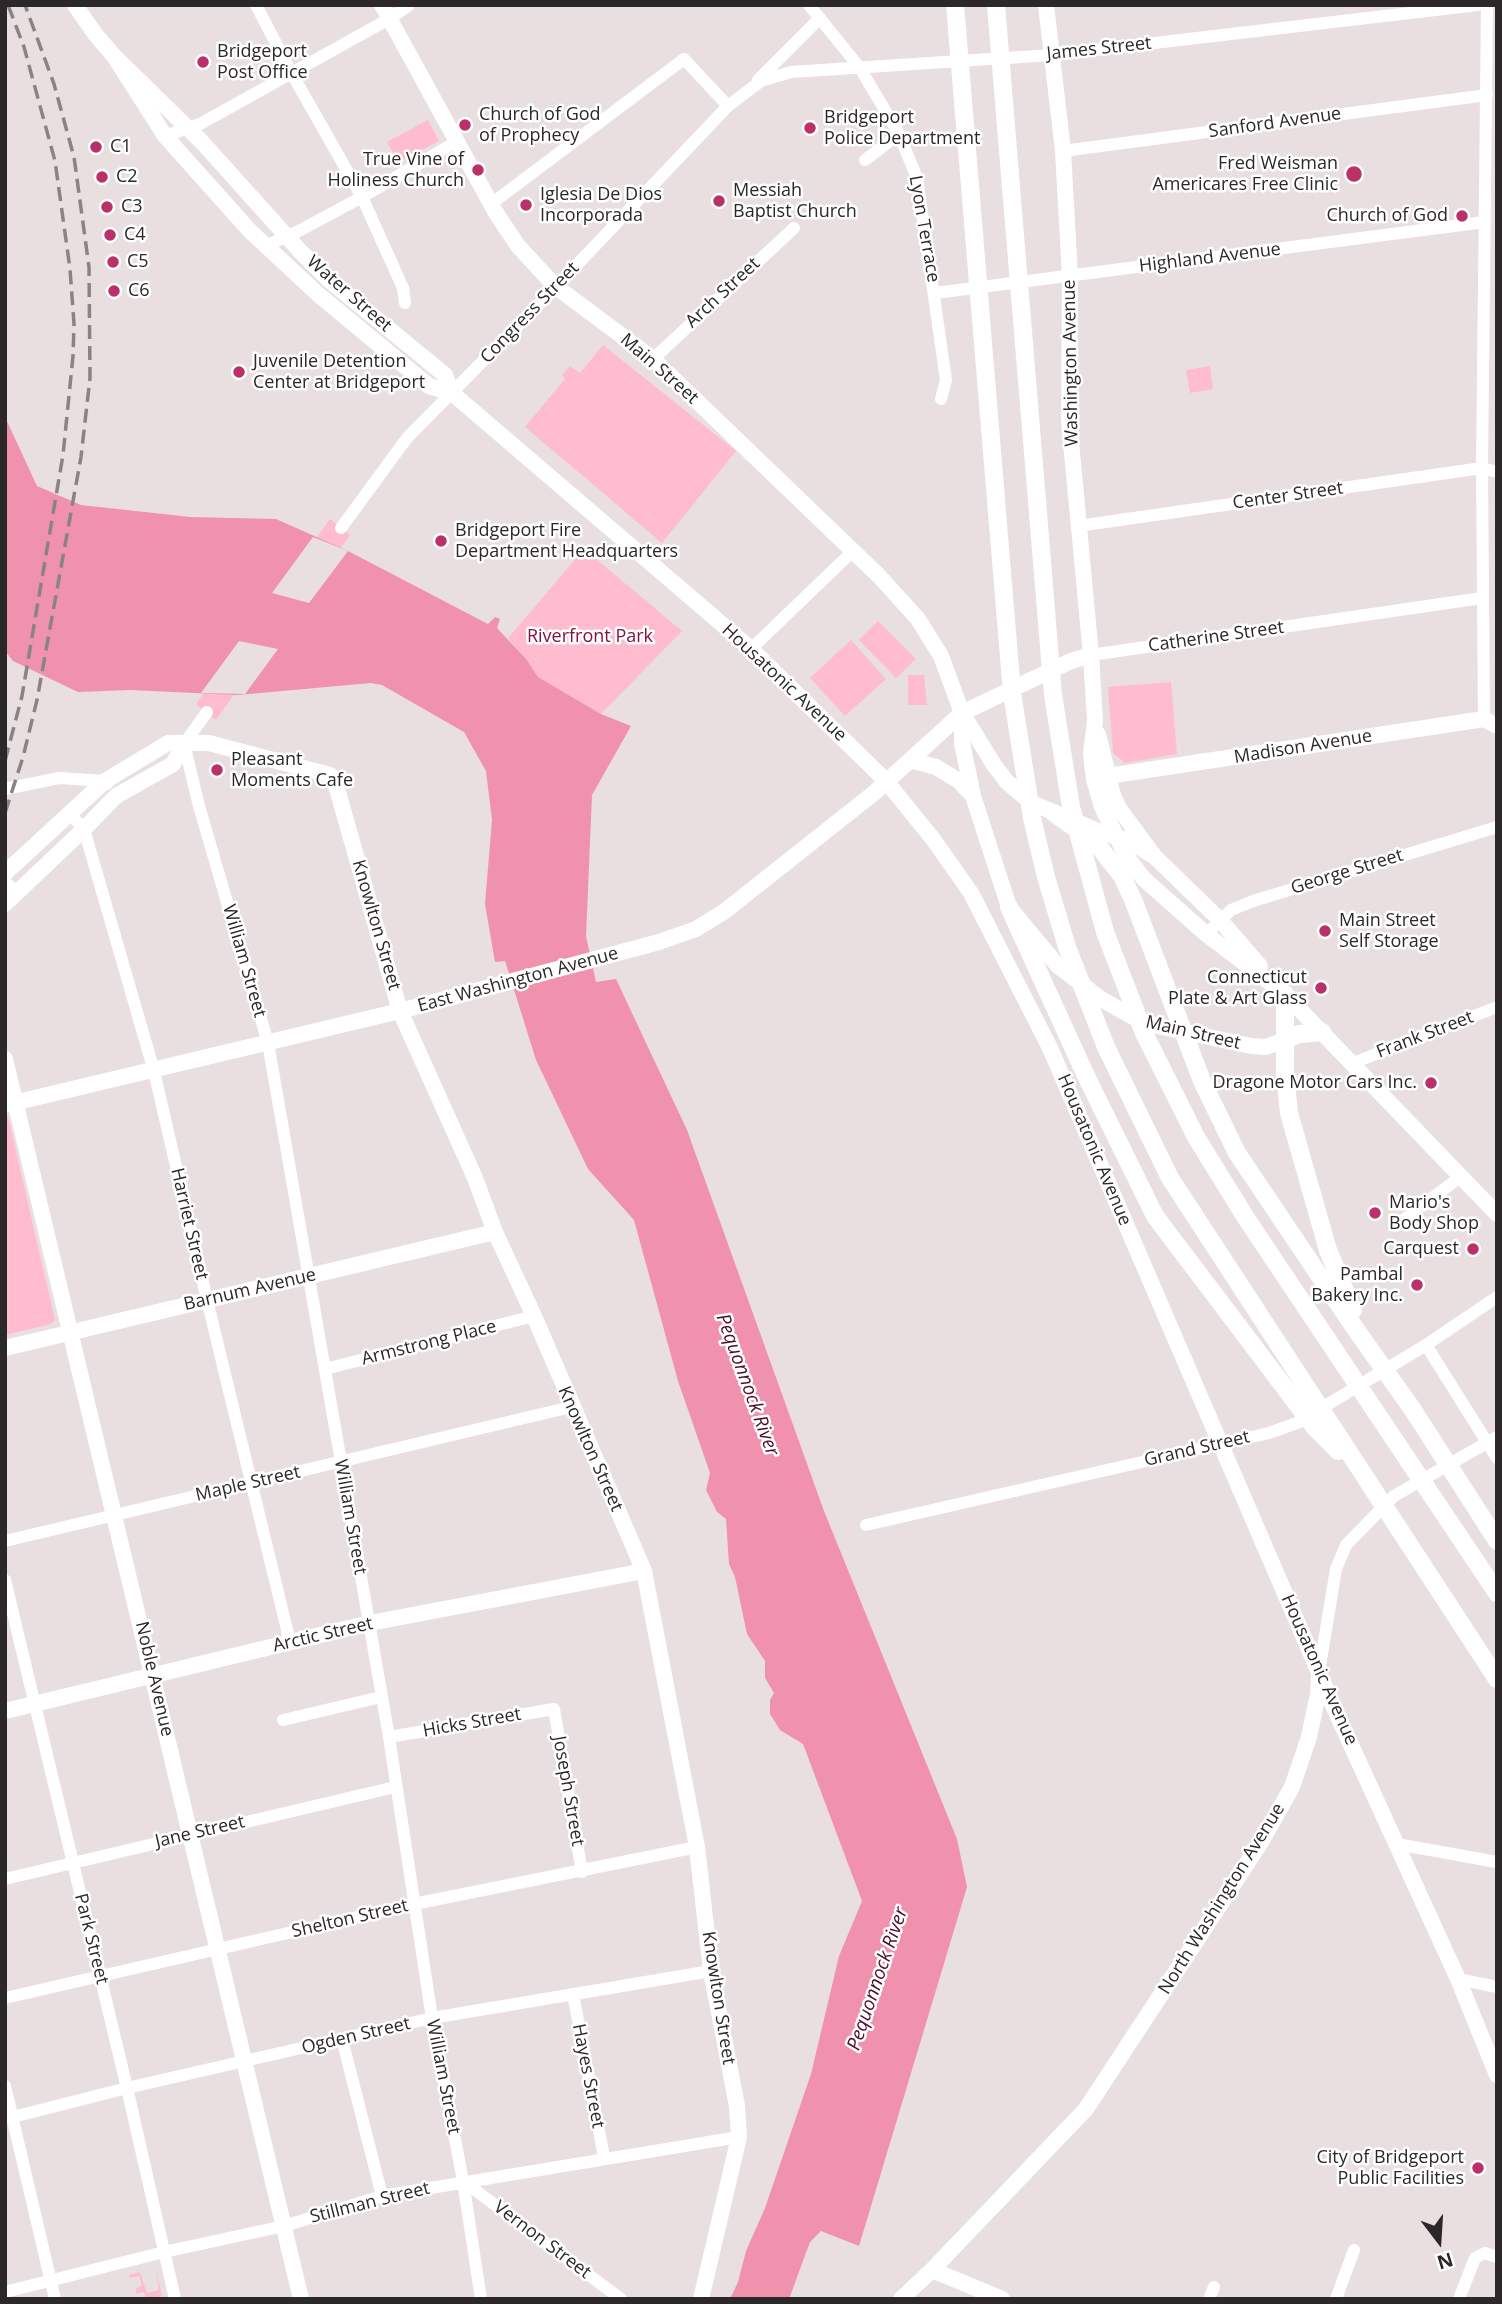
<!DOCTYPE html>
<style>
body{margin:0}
#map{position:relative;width:1502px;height:2304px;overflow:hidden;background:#e9dfe1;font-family:"Open Sans",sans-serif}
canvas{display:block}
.frame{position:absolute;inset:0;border:7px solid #2c2829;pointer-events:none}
.north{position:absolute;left:1404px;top:2206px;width:70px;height:70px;-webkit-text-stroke:5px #fff;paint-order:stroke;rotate:163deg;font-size:19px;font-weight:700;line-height:28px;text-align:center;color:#2c2829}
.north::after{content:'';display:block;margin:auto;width:24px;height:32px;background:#2c2829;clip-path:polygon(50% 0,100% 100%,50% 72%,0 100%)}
</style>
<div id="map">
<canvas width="1502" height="2304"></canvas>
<div class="frame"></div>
<div class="north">N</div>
</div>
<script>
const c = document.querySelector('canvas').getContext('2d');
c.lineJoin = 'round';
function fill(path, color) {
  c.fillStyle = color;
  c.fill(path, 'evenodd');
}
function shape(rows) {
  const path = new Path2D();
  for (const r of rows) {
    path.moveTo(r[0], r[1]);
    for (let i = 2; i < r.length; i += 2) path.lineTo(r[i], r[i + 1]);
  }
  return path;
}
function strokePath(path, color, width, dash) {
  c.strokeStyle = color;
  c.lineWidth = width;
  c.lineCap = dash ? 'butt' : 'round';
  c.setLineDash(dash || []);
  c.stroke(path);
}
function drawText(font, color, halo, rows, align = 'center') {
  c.font = font + ' "Open Sans",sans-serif';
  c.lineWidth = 5;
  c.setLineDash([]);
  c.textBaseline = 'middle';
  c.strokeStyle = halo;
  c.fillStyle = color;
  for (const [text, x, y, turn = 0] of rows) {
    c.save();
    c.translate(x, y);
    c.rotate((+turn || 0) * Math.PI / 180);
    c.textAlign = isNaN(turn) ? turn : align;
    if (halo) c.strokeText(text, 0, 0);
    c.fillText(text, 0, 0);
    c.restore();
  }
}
fill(shape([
 [428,120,439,141,398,162,387,142],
 [603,345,736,451,662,543,525,427,565,379,562,375,570,366,580,373],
 [1210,366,1213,389,1190,393,1186,370],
 [330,519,350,535,303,599,276,594],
 [584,549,682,631,601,714,538,677,508,638],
 [878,621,916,659,896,678,859,640],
 [851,640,886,679,845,716,810,678],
 [241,643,268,647,216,720,196,704],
 [908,675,924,675,927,705,908,705],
 [1171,682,1177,754,1125,763,1113,753,1108,687],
 [8,1117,55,1320,51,1324,5,1335,5,1118],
 [156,2270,162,2296,146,2299,144,2292,136,2294,136,2289,142,2285,139,2276,130,2278,129,2275,140,2272,147,2293,159,2290]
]), '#febcce');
fill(shape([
 [5,417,37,486,81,505,190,517,276,519,348,551,488,624,495,617,500,619,497,628,526,659,538,677,601,714,631,726,592,795,586,936,596,982,616,979,687,1130,824,1511,957,1839,967,1887,859,2246,821,2231,810,2242,789,2299,730,2299,738,2282,746,2251,765,2208,811,2074,839,1956,862,1901,803,1744,780,1730,770,1714,770,1700,774,1693,765,1678,765,1661,747,1634,735,1577,729,1564,726,1519,717,1512,706,1490,710,1473,678,1381,634,1220,588,1169,536,1060,505,961,495,962,485,904,492,820,486,771,464,732,382,685,371,683,238,695,130,690,78,692,13,661,5,651]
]), '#f091ad');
fill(shape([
 [313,537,348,551,309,603,272,593],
 [239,641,278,649,245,694,201,693]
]), '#e9dfe1');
strokePath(shape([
 [256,5,292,74,362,197,403,288,405,303],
 [809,5,860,68,899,134,917,178,946,380,941,399],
 [758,80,820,18],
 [165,136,200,124,389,19,409,5],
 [1063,151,1487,95],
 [865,160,899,134],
 [491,204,684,59,728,106],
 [265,246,295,233,362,197,456,142],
 [935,293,1485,222],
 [653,359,794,228],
 [1078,526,1482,468,1497,472],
 [341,528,407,438,550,293,728,106,761,81,791,72,1052,55,1478,5],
 [751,649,854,550],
 [1091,655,1482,598],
 [207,712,184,744,199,806,268,1043,389,1737,432,2018,463,2181,481,2299],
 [1484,719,1482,468,1487,5],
 [5,789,59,778,105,781,107,784],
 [69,813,84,829,154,1071,207,1300,290,1642],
 [5,882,17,892],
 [1206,934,1231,910,1253,901,1497,827],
 [1353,1063,1497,1007],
 [1398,1224,1460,1177],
 [1426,1345,1497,1458],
 [325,1369,534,1316],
 [866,1525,1269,1433,1297,1423,1426,1345,1497,1297],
 [5,1541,571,1407],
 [5,1580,127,2088,175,2299],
 [1319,1672,1336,1569,1346,1545,1394,1496,1497,1437],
 [283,1720,381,1697],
 [389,1737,554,1709,582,1872],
 [1397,1844,1497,1862],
 [5,1879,395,1787],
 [1458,1979,1497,1987],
 [573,1994,604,2157],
 [5,1998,414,1904,697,1847],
 [342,2039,382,2196],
 [5,2086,55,2299],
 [5,2119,127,2088,432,2018,711,1971],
 [463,2181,621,2299],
 [5,2292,164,2252,284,2226,382,2196,739,2137],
 [1209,2299,1214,2287],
 [1336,2299,1354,2250],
 [1459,2299,1475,2258,1485,2253,1497,2257]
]), '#fff', 12);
strokePath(shape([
 [75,5,95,34,114,56,201,141,299,250,329,280,445,375,452,393],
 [382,5,496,213,518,246,555,286,653,359,879,576,918,619,941,656,962,713,994,765,1007,782,1032,803,1103,833,1127,840,1155,857],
 [1046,5,1063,151,1070,276,1069,421,1091,655,1095,721,1091,754,1094,779,1102,807,1126,856,1144,879,1206,934,1285,994],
 [114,56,165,136,250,231,319,295,429,386,452,393,751,649,886,781,933,839,971,893,1050,1048,1336,1712,1458,1979,1497,2075],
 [962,713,962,743,973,796,1009,907,1058,966,1101,999,1144,1023,1251,1046,1266,1047,1285,1040],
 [1098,734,1112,792,1118,807,1155,857,1220,920,1260,966],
 [910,760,936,767,959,781,973,796],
 [1108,776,1484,719,1497,726],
 [5,873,105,781,168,743,209,743,330,775,336,785,400,1011,475,1178,495,1232,534,1316,644,1571,697,1847,711,1971,737,2106,739,2137,701,2299],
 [5,904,84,829,116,796,173,764,184,744],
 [1279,988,1497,1214],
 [5,1059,301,2299],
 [5,1105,400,1011,659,942,696,929,725,911,874,793,962,713,1071,661,1091,655],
 [5,1348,495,1232],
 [5,1711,370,1623,644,1571],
 [932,2270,1002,2299],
 [901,2299,932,2270,1086,2109,1261,1842,1292,1787,1309,1737,1318,1694,1319,1677]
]), '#fff', 16);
strokePath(shape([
 [955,5,1012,693,1032,818,1046,877,1067,947,1106,1047,1170,1178,1497,1679],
 [996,5,1053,695,1071,807,1105,932,1144,1033,1196,1137,1246,1218,1497,1593],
 [1054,813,1096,843,1122,876,1134,902,1202,1081,1237,1153,1352,1324,1413,1410,1497,1541],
 [1009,907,1087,1078,1155,1216,1316,1429,1338,1451],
 [1285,994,1285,1074,1289,1113,1328,1250,1353,1310],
 [1285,1040,1299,1034,1322,1032]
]), '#fff', 18);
strokePath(shape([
 [5,761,22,696,63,455,73,356,74,324,70,269,55,161,24,47,8,5],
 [5,813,23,757,37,700,81,457,90,378,89,267,74,157,54,84,25,5]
]), '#8a8385', 3.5, [14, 7]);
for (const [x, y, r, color] of [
 [203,62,7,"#bb3068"],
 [465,125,7,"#bb3068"],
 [810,128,7,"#bb3068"],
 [96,147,7,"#bb3068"],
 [478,170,7,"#bb3068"],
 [1354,174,9,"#bb3068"],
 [102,177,7,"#bb3068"],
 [719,201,7,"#bb3068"],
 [526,205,7,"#bb3068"],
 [107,207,7,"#bb3068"],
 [1462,216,7,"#bb3068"],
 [110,235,7,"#bb3068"],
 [113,262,7,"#bb3068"],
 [114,291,7,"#bb3068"],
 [239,372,7,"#bb3068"],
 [441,541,7,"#bb3068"],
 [217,770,7,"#bb3068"],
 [1325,931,7,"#bb3068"],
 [1321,988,7,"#bb3068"],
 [1431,1083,7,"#bb3068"],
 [1375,1213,7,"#bb3068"],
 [1473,1249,7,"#bb3068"],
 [1417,1285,7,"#bb3068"],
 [1478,2168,7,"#bb3068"]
]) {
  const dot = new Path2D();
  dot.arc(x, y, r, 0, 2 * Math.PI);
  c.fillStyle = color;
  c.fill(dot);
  strokePath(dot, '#fff', 2.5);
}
drawText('18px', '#2c2829', '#fff', [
 ["James Street",1099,49,-6],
 ["Sanford Avenue",1275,123,-8],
 ["Lyon Terrace",924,229,80],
 ["Highland Avenue",1210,258,-7],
 ["Arch Street",723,293,-43],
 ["Water Street",349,294,41],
 ["Congress Street",530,313,-46],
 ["Washington Avenue",1071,363,-91],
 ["Main Street",659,369,41],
 ["Center Street",1288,496,-8],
 ["Catherine Street",1216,637,-8],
 ["Housatonic Avenue",784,683,43],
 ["Madison Avenue",1303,747,-9],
 ["George Street",1347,872,-17],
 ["Knowlton Street",376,925,74],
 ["William Street",244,961,74],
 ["East Washington Avenue",518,980,-15],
 ["Main Street",1193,1033,13],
 ["Frank Street",1425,1035,-21],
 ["Housatonic Avenue",1094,1150,67],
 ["Harriet Street",189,1224,77],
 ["Barnum Avenue",250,1290,-13],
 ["Armstrong Place",429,1343,-14],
 ["Knowlton Street",590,1449,66],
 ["Grand Street",1197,1449,-13],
 ["Maple Street",248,1484,-13],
 ["William Street",350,1517,80],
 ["Arctic Street",323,1635,-13],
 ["Housatonic Avenue",1319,1670,66],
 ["Noble Avenue",154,1679,77],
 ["Hicks Street",472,1723,-10],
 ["Joseph Street",568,1791,80],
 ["Jane Street",200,1832,-13],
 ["North Washington Avenue",1222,1899,-58],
 ["Shelton Street",350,1919,-13],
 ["Park Street",91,1939,76],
 ["Knowlton Street",718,1998,81],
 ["Ogden Street",356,2036,-13],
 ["Hayes Street",588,2076,79],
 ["William Street",443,2077,79],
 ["Stillman Street",370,2203,-14],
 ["Vernon Street",542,2240,37]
]);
drawText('18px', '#2c2829', '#fff', [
 ["Bridgeport",217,52],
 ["Post Office",217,73],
 ["Church of God",479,115],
 ["of Prophecy",479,136],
 ["Bridgeport",824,118],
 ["Police Department",824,139],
 ["C1",110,147],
 ["True Vine of",464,160,"right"],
 ["Holiness Church",464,181,"right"],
 ["Fred Weisman",1338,164,"right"],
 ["Americares Free Clinic",1338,185,"right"],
 ["C2",116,177],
 ["Messiah",733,191],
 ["Baptist Church",733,212],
 ["Iglesia De Dios",540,195],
 ["Incorporada",540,216],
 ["C3",121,207],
 ["Church of God",1448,216,"right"],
 ["C4",124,235],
 ["C5",127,262],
 ["C6",128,291],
 ["Juvenile Detention",253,362],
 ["Center at Bridgeport",253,383],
 ["Bridgeport Fire",455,531],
 ["Department Headquarters",455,552],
 ["Pleasant",231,760],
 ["Moments Cafe",231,781],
 ["Main Street",1339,921],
 ["Self Storage",1339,942],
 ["Connecticut",1307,978,"right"],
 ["Plate & Art Glass",1307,999,"right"],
 ["Dragone Motor Cars Inc.",1417,1083,"right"],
 ["Mario's",1389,1203],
 ["Body Shop",1389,1224],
 ["Carquest",1459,1249,"right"],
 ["Pambal",1403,1275,"right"],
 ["Bakery Inc.",1403,1296,"right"],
 ["City of Bridgeport",1464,2158,"right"],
 ["Public Facilities",1464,2179,"right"]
], 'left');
drawText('18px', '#841344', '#fff', [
 ["Riverfront Park",590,637]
]);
drawText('italic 19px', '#4b1027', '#fff', [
 ["Pequonnock River",747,1385,70],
 ["Pequonnock River",878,1979,-71]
]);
</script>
